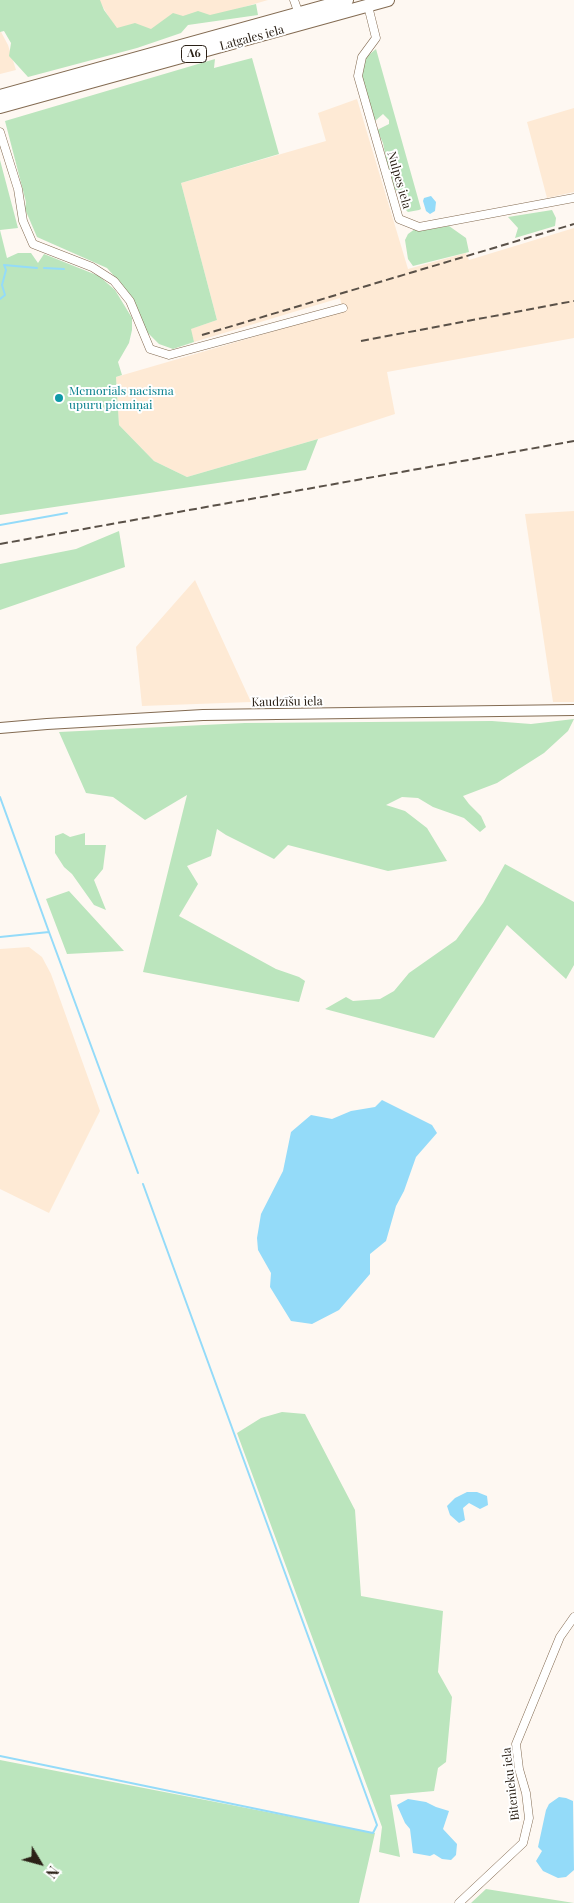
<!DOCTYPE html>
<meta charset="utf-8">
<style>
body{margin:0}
#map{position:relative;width:574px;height:1903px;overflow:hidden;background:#fef8f2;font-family:"Playfair Display",serif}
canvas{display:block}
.north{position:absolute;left:15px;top:1838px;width:50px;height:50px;-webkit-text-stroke:4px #fff;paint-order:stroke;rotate:127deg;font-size:14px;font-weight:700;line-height:20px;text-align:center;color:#2b2117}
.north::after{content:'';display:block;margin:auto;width:18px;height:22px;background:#2b2117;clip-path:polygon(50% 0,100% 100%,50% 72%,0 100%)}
</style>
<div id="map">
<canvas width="574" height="1903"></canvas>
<div class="north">N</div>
</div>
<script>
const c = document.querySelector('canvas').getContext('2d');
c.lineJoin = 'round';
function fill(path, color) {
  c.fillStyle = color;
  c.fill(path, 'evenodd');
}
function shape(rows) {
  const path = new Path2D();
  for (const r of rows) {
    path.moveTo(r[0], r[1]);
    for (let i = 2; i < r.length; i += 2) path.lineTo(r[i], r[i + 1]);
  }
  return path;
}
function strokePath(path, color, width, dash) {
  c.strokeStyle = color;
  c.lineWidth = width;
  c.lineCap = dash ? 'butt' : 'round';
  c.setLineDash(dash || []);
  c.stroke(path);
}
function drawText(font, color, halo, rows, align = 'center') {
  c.font = font + ' "Playfair Display",serif';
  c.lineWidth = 4;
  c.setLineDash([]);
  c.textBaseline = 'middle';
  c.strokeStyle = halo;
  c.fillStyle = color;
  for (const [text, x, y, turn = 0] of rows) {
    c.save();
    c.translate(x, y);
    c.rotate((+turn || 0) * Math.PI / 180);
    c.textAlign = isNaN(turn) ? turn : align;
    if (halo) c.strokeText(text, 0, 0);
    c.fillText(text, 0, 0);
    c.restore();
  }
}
fill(shape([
 [99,0,268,0,123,42],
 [0,30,8,45,16,70,0,74],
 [357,99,408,269,466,253,469,260,574,228,574,338,387,372,395,414,318,439,187,477,154,461,119,425,116,377,343,311,340,298,194,342,190,329,217,320,181,183,326,141,318,113],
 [574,108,574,192,547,198,527,122],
 [574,511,574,702,553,702,525,514],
 [195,580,251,702,142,706,136,647],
 [29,947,42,957,51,974,100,1111,49,1213,0,1189,0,949]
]), '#feead5');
fill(shape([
 [0,0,100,0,104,10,117,28,135,23,151,29,173,13,183,16,198,11,210,15,256,4,258,15,188,25,181,33,137,48,28,77,9,56,11,43,4,31,0,32],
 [376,49,421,209,419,210,408,212,405,209,401,203,397,191,391,185,383,143,377,130,389,124,389,120,383,114,375,121,371,118,360,74,365,58],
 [252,58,279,154,181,183,217,320,191,329,194,342,173,349,159,344,147,332,137,308,123,286,107,268,37,237,25,209,26,202,5,121,215,59,214,68],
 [0,160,18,228,0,230,7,258,18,253,31,253,38,263,44,254,99,276,115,290,132,318,132,330,129,343,118,362,122,375,116,377,119,425,154,461,187,477,318,439,306,470,0,515],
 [552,210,556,218,555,226,515,238,518,228,508,217],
 [449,226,466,238,469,252,413,266,408,259,405,240,408,234,415,229,425,230],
 [119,531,125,567,0,610,0,564,76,549],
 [574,719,568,731,544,753,497,783,463,796,469,804,481,816,486,827,480,832,464,818,433,807,418,798,402,797,386,805,405,811,427,828,447,861,388,871,288,845,274,859,226,835,217,829,211,856,187,866,198,884,179,916,276,969,299,977,305,981,299,1002,143,972,187,795,145,820,113,797,86,793,59,732,245,723,492,721,531,724],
 [63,833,70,837,85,833,85,845,106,845,103,869,94,880,106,910,94,905,72,874,64,867,55,853,55,836],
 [505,864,574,902,574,965,566,979,507,925,434,1038,325,1009,346,997,353,1001,380,999,394,991,409,973,456,940,483,903],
 [69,891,124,951,67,954,46,899],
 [282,1412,305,1414,355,1510,361,1596,443,1611,438,1672,452,1697,446,1762,438,1768,434,1791,390,1795,400,1857,379,1852,382,1827,237,1433,261,1418],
 [0,1760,375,1833,359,1903,0,1903],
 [486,1889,574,1903,471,1903]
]), '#bbe5bd');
fill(shape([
 [431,196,436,202,435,211,430,214,426,211,423,201,424,198],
 [382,1100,432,1125,437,1133,416,1157,404,1191,396,1206,386,1241,370,1254,370,1274,339,1310,312,1324,291,1321,270,1287,271,1273,258,1250,257,1238,261,1214,283,1171,291,1132,311,1115,332,1119,351,1111,375,1107],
 [467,1492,477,1492,487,1496,488,1505,480,1509,469,1503,463,1508,465,1520,459,1523,450,1515,447,1506,455,1498],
 [559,1797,566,1798,573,1801,574,1870,566,1877,558,1878,543,1871,536,1861,542,1851,538,1847,546,1810,549,1804],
 [408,1799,426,1802,436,1807,449,1811,443,1829,457,1844,456,1855,451,1860,442,1859,434,1854,430,1856,413,1853,410,1829,405,1823,397,1805]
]), '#94dbf9');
strokePath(shape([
 [44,268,64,269],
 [0,299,5,295,2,285,6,270,4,265,37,268],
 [0,525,67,513],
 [0,797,49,932],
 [0,937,49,932,138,1173],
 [0,1756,373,1833,377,1825,143,1184]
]), '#94dbf9', 2);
const minor = shape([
 [294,0,300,17],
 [368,6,376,38,362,57,358,76,399,219,419,227,574,198],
 [0,132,18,189,23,221,33,244,92,267,114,281,130,301,150,349,169,355,343,308],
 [459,1903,523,1843,529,1818,526,1793,519,1769,516,1744,560,1637,574,1617]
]);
const tertiary = shape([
 [0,728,47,724,203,715,574,710]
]);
const trunk = shape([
 [0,96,347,0],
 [0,107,388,0]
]);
strokePath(minor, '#836b52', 9);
strokePath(tertiary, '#836b52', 12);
strokePath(trunk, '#836b52', 14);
strokePath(minor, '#fff', 8);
strokePath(tertiary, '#fff', 10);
strokePath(trunk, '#fff', 12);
strokePath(shape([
 [202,335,574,224],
 [361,341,574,301],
 [0,544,574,441]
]), '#5a5148', 2, [8, 4]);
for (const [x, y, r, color] of [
 [59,398,5,"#0f9aa8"]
]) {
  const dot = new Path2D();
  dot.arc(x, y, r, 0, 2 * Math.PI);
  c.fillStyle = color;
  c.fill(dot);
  strokePath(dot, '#fff', 2);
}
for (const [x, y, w] of [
 [194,54,25]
]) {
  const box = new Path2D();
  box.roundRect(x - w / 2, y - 8.5, w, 17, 4);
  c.fillStyle = '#fff';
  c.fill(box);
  strokePath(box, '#2b2117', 1);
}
drawText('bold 11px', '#2b2117', null, [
 ["A6",194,54]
]);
drawText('12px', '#2b2117', '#fff', [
 ["Latgales iela",252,38,-15],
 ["Nulpes iela",399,180,74],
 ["Kaudzīšu iela",287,702,-1],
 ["Bitenieku iela",511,1784,-97]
]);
drawText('12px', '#0d838f', '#fff', [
 ["Memoriāls nacisma",69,391],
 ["upuru piemiņai",69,405]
], 'left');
</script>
